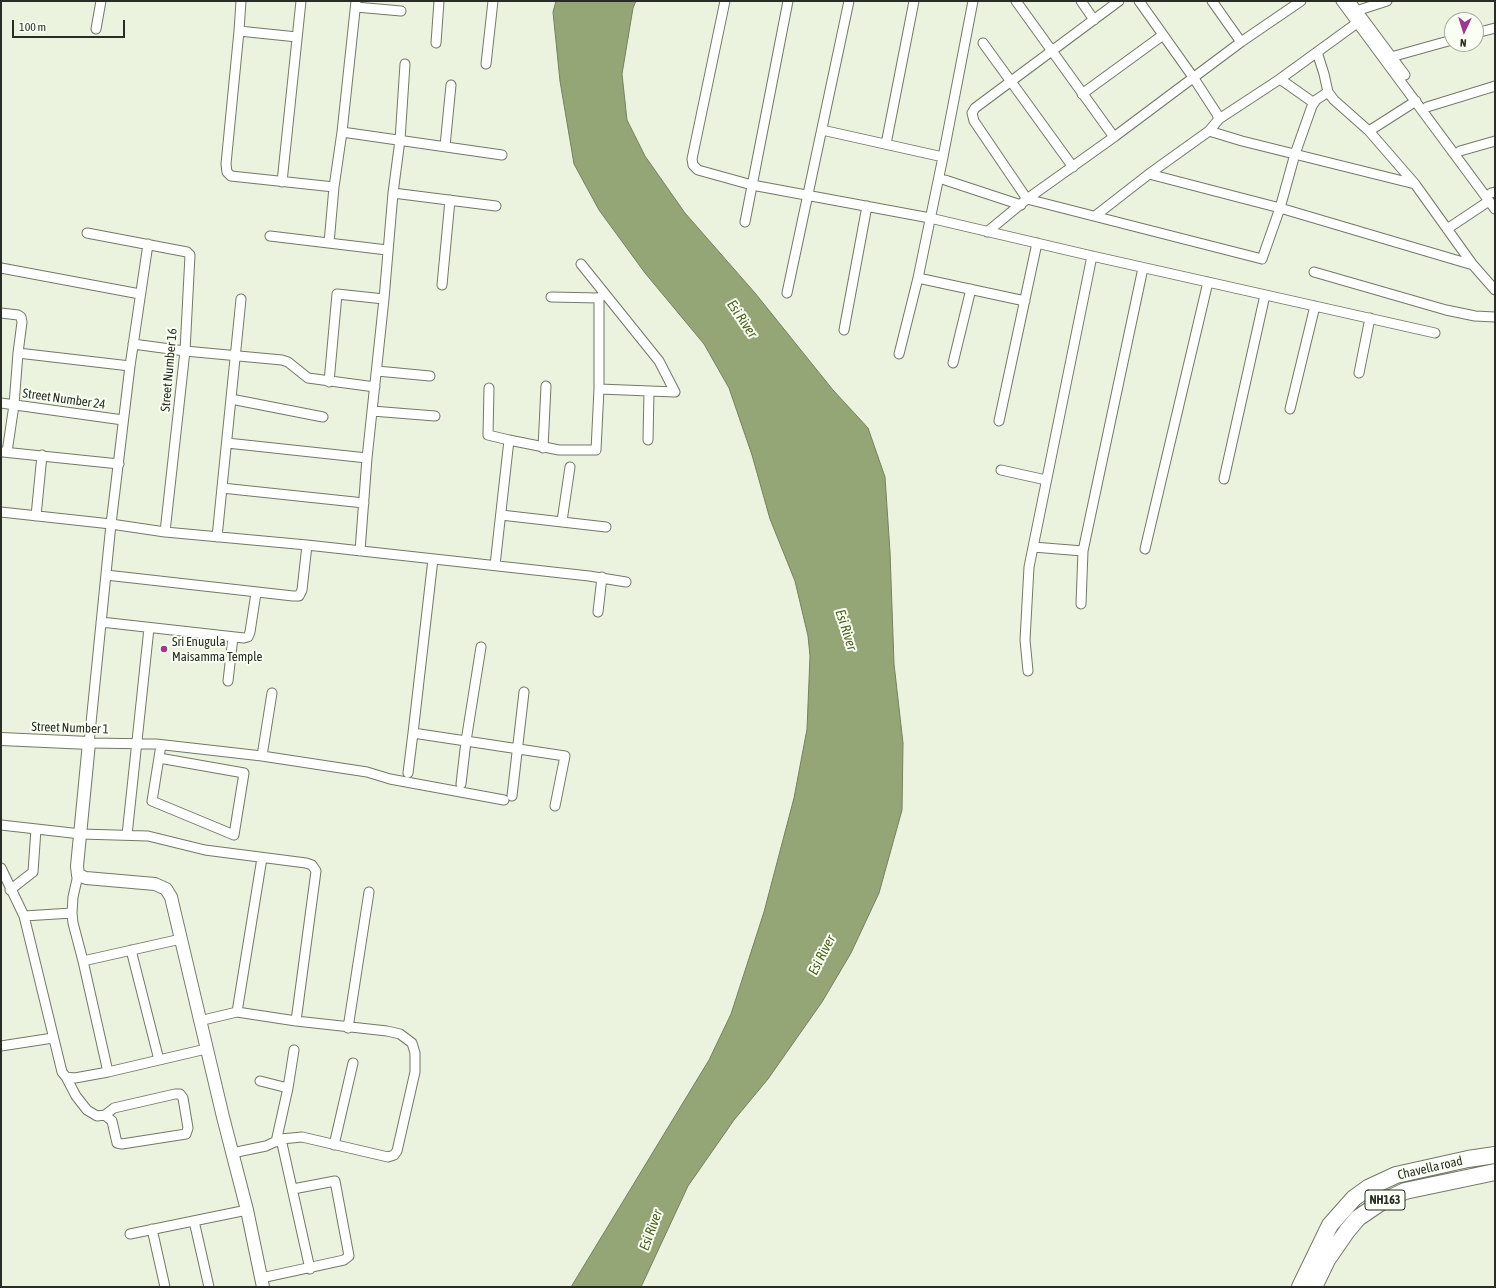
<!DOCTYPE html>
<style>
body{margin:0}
#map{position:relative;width:1496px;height:1288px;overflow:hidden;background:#ebf3df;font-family:"Asap Condensed",sans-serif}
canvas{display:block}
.frame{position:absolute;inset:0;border:2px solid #2a2d25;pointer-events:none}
.north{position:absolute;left:1444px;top:12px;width:40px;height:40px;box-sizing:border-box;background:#fafff3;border:1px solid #a7aba1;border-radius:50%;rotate:184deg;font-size:11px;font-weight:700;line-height:16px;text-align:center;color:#2a2d25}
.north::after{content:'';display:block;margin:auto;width:14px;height:18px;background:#a33491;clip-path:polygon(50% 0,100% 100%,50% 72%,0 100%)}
.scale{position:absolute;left:12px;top:20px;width:113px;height:18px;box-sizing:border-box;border:2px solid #2a2d25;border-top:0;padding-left:5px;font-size:12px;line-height:14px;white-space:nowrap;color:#2a2d25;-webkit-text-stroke:3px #fafff3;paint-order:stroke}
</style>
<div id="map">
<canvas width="1496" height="1288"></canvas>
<div class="frame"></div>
<div class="north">N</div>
<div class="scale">100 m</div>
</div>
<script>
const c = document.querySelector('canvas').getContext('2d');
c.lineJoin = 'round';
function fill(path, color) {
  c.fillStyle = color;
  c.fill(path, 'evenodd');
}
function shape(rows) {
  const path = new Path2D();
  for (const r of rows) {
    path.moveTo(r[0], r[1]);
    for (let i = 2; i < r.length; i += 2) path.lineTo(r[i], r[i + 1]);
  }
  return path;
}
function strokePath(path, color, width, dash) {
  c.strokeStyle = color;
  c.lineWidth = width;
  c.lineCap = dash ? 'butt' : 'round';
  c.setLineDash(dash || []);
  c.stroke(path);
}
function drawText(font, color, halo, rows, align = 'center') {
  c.font = font + ' "Asap Condensed",sans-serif';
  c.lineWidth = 4;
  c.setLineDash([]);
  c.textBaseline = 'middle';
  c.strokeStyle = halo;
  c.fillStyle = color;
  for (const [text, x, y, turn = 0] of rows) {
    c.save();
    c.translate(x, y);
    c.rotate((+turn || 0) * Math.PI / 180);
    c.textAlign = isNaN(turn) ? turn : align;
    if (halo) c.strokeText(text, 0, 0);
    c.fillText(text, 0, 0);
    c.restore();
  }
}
const water = shape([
 [556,1,636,1,633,8,622,74,627,120,645,156,685,213,755,293,833,390,868,428,885,477,890,552,894,664,903,743,902,810,879,893,851,953,822,1002,768,1079,734,1120,688,1186,641,1287,571,1287,709,1060,731,1014,764,912,794,798,807,729,810,656,808,636,795,581,770,519,752,455,729,388,704,344,645,273,599,210,574,164,560,81,553,12,556,1]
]);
fill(water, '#94a576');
strokePath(water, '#74815e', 1);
const street = shape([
 [241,1,239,31,226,164,227,172,231,176,334,187],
 [725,1,692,159,693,165,698,170,752,185,930,218,1092,256,1435,333],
 [1016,1,1114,137],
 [1081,1,1094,20],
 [1119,1,975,108,972,113,974,121,1027,199,1262,259,1280,208,1295,154,1312,106,1316,100,1328,92],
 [1212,1,1241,42],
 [1341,1,1495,209],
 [1350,1,1405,75],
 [356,7,401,11],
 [1356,11,1387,1],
 [96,29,101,1],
 [239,31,297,37],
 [1476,33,1495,28],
 [436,43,439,1],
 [983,43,1073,167],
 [1317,52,1324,74,1328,92,1334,100,1369,131,1415,184,1473,265,1495,290],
 [1391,57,1452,40],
 [486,64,493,1],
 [1280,79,1314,103],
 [1082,94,1163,35],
 [1427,107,1495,86],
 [1219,119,1280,79,1357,23],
 [822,130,943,157],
 [1209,131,1242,141,1415,184],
 [1369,131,1416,101],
 [342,132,502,155],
 [886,144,914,1],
 [445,146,451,85],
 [1460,151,1495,141],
 [1149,174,1280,208,1473,265],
 [945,180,1021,205],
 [282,182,301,1],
 [393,193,496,206],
 [1491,193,1495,192],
 [1095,216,1149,174,1209,131,1219,119,1217,114,1193,77,1139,1],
 [745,222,788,1],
 [1447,229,1489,201],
 [987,232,1027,199,1114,137,1241,42,1301,1],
 [87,233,187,252,190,255,185,351,165,532],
 [270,236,387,250],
 [329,243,334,187,342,132,356,1],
 [148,244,130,366,111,524,89,743,156,744,262,756,367,772,390,779,504,800],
 [581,264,659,361,675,392,599,389],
 [1,268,140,294],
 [1314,272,1446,310,1475,316,1495,317],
 [918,278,1025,301],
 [442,285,450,200],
 [787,293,849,1],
 [551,297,599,298,603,295],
 [1,313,18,315,21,317,22,322,18,353,14,405,7,452],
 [844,330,867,206],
 [133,344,185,351,282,360,288,362,308,378,375,387],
 [18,353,130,366],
 [899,354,918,278,943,157,973,1],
 [953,363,971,289],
 [377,371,430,376],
 [1359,373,1370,318],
 [329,382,337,294,384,299],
 [489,388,488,435,509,440],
 [231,399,323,417],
 [1,403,123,420],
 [1290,409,1315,306],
 [372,411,435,416],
 [999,421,1037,243],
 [648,440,649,391],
 [227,443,367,458],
 [543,448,546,386],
 [3,452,119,464],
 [1001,470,1046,480],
 [1224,479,1265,295],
 [222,488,364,503],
 [1,512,111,524,165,532,307,545,589,576,626,582],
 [501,515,606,527],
 [36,516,42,455],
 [562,521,570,467],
 [217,537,241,299],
 [1033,547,1083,551],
 [1145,549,1208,282],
 [360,551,367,458,384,299,393,193,400,140,405,64],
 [433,559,413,733,565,756,555,806],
 [495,565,509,440,559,450,596,450,599,389,599,298],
 [106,575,293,596,299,596,302,590,307,545],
 [1081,604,1083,551,1143,268],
 [598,612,602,577],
 [101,622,244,638,248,637,250,632,256,593],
 [1028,671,1025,640,1029,567,1092,256],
 [228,681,233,637],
 [262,756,272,693],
 [159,758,244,773,234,835,152,801,161,745],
 [408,773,413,733],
 [461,784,466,741,481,647],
 [512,796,524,692],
 [1,825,81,834,148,836,205,850,306,863,312,865,316,871,296,1021],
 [127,835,149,628],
 [1,868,24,916,62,1072,66,1077,76,1096,87,1110,97,1116,105,1115,112,1121,117,1143,122,1144,186,1134,188,1128,183,1098,180,1094,175,1094,114,1108,105,1115],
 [78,875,73,897,72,913,73,923,83,961,108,1072],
 [10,890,33,872,36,829],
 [24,916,72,913],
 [131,950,159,1060],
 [83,961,181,939],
 [237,1012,262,858],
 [199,1021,237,1012,296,1021,387,1031,400,1034,412,1043,415,1053,415,1072,397,1151,394,1155,388,1157,302,1137,281,1139,266,1146,232,1153],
 [348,1028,369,892],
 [1,1046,53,1038],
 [66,1077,75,1078,108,1072,206,1049],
 [260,1081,288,1088],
 [281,1139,310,1269],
 [276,1142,288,1088,294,1050],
 [334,1145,353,1063],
 [194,1221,209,1287],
 [152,1229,165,1287],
 [130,1234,247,1210],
 [261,1278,344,1260,349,1256,335,1181,293,1189]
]);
const secondary = shape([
 [1,739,89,743,77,866,78,875,86,878,155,884,166,889,171,897,223,1117,247,1210,263,1287]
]);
const highway = shape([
 [1300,1287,1330,1225,1354,1198,1368,1188,1396,1175,1468,1159,1495,1155],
 [1314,1287,1327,1260,1347,1231,1358,1218,1380,1203,1405,1191,1495,1172]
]);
strokePath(street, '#727967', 11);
strokePath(secondary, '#727967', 14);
strokePath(highway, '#727967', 18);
strokePath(street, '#fff', 9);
strokePath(secondary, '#fff', 12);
strokePath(highway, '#fff', 16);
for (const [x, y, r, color] of [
 [164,649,4,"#a33491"]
]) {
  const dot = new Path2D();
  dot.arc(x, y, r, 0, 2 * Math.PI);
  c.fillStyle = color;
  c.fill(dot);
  strokePath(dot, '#fafff3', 1.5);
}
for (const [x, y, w] of [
 [1385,1200,40]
]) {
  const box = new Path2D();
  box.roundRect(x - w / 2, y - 10, w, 20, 3);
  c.fillStyle = '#fafff3';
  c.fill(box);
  strokePath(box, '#2a2d25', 1);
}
drawText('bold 12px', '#2a2d25', null, [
 ["NH163",1385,1200]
]);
drawText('13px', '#2a2d25', '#fafff3', [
 ["Street Number 16",169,370,-85],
 ["Street Number 24",64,399,8],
 ["Street Number 1",70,728,2],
 ["Chavella road",1430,1168,-13]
]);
drawText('13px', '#2a2d25', '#fafff3', [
 ["Sri Enugula",172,642],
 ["Maisamma Temple",172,657]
], 'left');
drawText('italic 14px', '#4b611b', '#fafff3', [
 ["Esi River",742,319,56],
 ["Esi River",846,630,72],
 ["Esi River",822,955,-63],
 ["Esi River",651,1230,-70]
]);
</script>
